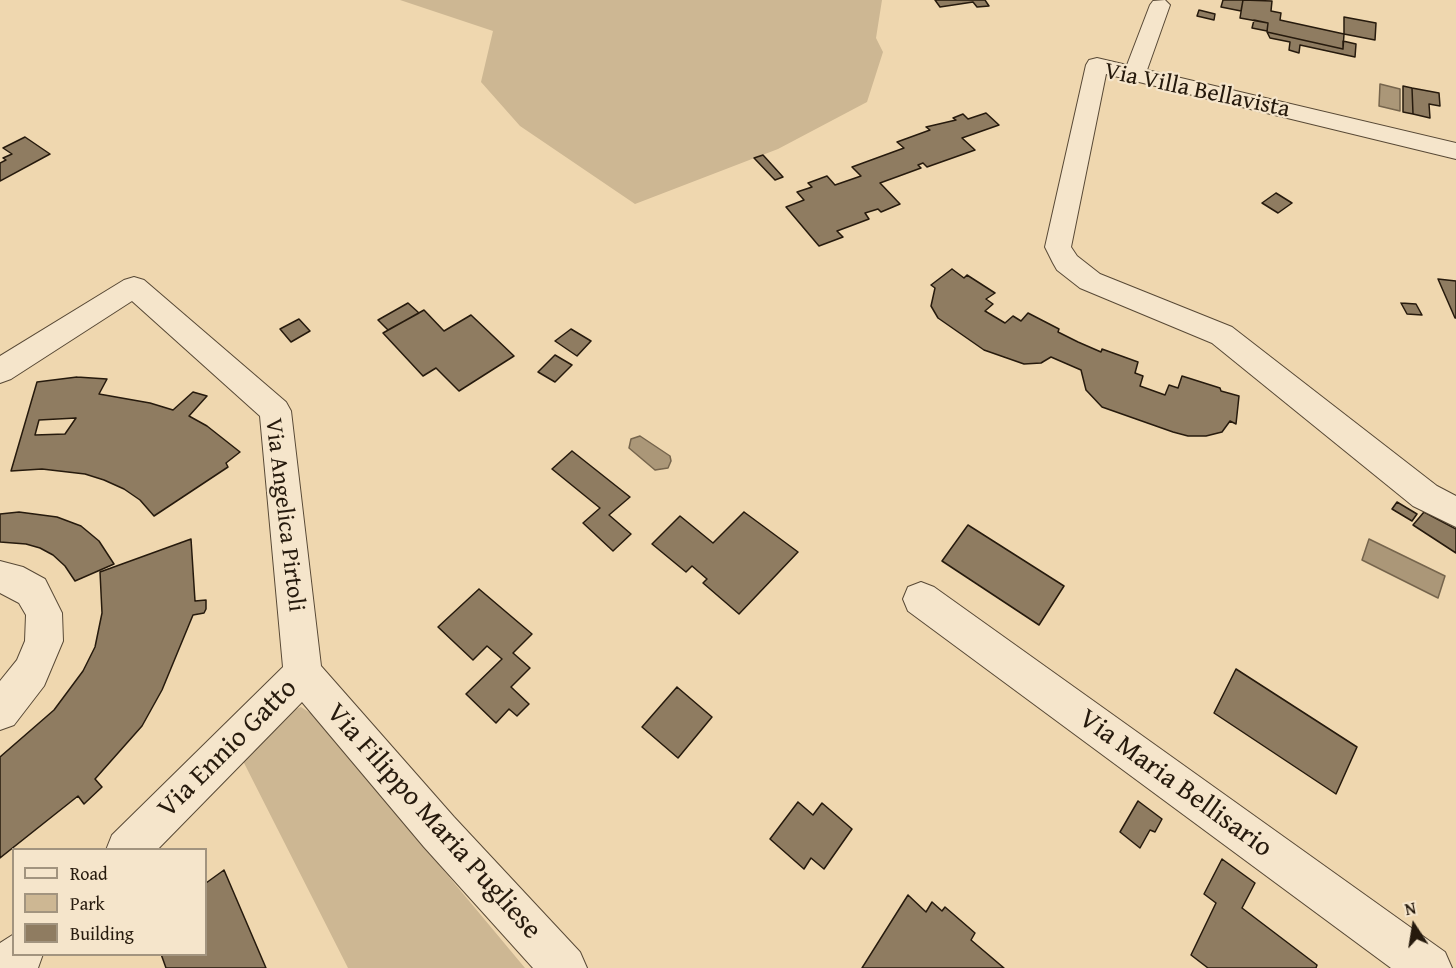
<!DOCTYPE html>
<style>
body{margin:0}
#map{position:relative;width:1456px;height:968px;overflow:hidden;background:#efd7af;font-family:"Gentium Book Plus",serif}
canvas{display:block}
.legend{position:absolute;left:12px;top:848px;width:195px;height:108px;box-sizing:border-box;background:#f5e5cb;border:2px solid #a2947f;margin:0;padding:8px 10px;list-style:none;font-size:18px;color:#261a0d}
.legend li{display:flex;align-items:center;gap:12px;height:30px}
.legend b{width:30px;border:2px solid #a2947f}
.north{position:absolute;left:1384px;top:896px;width:60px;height:60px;-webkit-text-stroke:4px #f5e5cb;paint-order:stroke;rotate:348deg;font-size:16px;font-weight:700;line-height:24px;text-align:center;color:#261a0d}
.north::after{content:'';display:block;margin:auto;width:21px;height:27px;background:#261a0d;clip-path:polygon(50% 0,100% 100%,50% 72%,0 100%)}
</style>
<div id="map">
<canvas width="1456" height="968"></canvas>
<ul class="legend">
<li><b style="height:8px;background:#f5e5cb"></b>Road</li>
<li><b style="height:16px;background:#cdb793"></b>Park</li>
<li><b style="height:16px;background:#8f7c61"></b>Building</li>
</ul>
<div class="north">N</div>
</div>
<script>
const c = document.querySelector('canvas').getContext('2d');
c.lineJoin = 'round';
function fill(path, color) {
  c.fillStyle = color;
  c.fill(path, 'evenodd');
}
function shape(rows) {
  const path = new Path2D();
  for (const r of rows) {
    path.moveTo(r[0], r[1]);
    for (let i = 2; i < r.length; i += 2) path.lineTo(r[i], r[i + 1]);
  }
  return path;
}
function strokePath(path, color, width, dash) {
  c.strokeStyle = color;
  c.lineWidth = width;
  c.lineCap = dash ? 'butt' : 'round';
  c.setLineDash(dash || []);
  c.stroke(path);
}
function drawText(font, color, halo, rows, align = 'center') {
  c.font = font + ' "Gentium Book Plus",serif';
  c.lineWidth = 4.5;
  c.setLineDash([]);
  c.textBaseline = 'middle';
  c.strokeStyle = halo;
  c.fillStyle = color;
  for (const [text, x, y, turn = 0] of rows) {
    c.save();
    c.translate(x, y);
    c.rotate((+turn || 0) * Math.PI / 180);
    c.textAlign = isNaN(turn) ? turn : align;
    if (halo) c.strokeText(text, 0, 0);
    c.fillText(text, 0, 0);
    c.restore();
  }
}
fill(shape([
 [400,0,882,0,876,38,883,52,867,102,778,149,635,204,520,126,481,82,493,31],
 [301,707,315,716,525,968,348,968,242,759,288,712]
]), '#cdb793');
const water = shape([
 [1380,84,1400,89,1400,111,1379,106,1380,84],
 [640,436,670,456,671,461,668,468,655,470,629,448,631,439,640,436],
 [1369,539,1445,576,1438,598,1362,560,1369,539]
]);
fill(water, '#ab9778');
strokePath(water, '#76654d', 1.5);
const building = shape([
 [935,0,985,0,989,6,977,7,973,2,940,7,935,0],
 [1223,0,1243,0,1241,11,1221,7,1223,0],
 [1243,0,1272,1,1271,11,1281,13,1280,20,1344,34,1343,49,1267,32,1268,23,1240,18,1243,0],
 [1199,10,1215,14,1214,20,1197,16,1199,10],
 [1344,17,1376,23,1375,40,1344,34,1344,17],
 [1254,20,1268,23,1267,31,1252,28,1254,20],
 [1267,32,1343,49,1343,41,1356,44,1355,57,1300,45,1299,53,1289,50,1290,42,1270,38,1267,32],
 [1403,86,1412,88,1413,114,1403,112,1403,86],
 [1412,88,1439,93,1440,106,1429,104,1430,118,1413,114,1412,88],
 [986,113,999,125,962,138,975,150,927,167,923,163,918,165,921,168,880,183,900,204,881,212,878,209,865,213,869,219,837,231,843,237,819,246,786,207,804,200,797,192,812,187,808,183,827,176,835,185,861,176,852,167,904,148,897,142,930,130,926,127,956,120,953,118,963,114,968,119,986,113],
 [25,137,50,154,0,181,0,163,6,160,3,158,12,154,3,148,25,137],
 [763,155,783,177,775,180,754,158,763,155],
 [1276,193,1292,203,1278,213,1262,203,1276,193],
 [952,269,964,278,967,275,995,293,986,299,993,304,985,311,1005,323,1013,316,1021,321,1028,313,1059,329,1058,332,1078,342,1101,352,1102,349,1138,362,1135,373,1143,376,1140,386,1165,395,1169,385,1178,388,1182,376,1220,388,1221,391,1239,396,1236,424,1230,421,1222,432,1206,436,1188,436,1173,432,1102,407,1086,390,1081,370,1051,357,1041,363,1024,364,984,350,938,318,931,306,935,288,931,285,952,269],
 [1438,279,1456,281,1456,318,1455,318,1438,279],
 [408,303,419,313,388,330,378,320,408,303],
 [1401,303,1416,304,1422,315,1407,314,1401,303],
 [424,310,444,331,471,315,514,356,459,391,436,368,423,376,383,333,424,310],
 [299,319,310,331,291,342,280,329,299,319],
 [571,329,591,341,577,356,555,341,571,329],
 [555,355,572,365,555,382,538,372,555,355],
 [77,377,107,379,99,394,150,403,173,410,193,392,207,396,189,416,207,426,240,452,226,463,228,467,154,516,140,500,124,489,104,480,85,474,42,469,11,471,37,382,77,377],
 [76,418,65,434,35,435,39,420,76,418],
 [572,451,630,497,609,515,631,534,613,551,583,523,600,508,552,469,572,451],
 [1397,502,1417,514,1412,521,1392,509,1397,502],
 [19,512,57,517,81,526,99,541,114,564,75,581,65,566,53,555,40,548,26,544,0,542,0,514,19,512],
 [744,512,798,552,739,614,703,583,707,579,692,566,686,572,652,544,680,516,713,543,744,512],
 [1424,512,1456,529,1456,553,1413,525,1424,512],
 [968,525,1064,586,1039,625,942,561,968,525],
 [191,539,195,601,206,600,206,609,204,613,193,615,162,690,142,726,95,779,102,787,84,804,78,796,0,858,0,757,54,710,83,671,95,647,102,613,100,572,191,539],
 [479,589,532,634,513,653,530,668,511,687,529,704,517,716,509,709,496,723,466,694,502,659,487,646,473,660,438,627,479,589],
 [1236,669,1357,747,1336,794,1214,713,1236,669],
 [677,687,712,717,678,758,642,727,677,687],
 [1138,801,1162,819,1155,832,1150,830,1140,848,1120,832,1138,801],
 [798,802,813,815,822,803,852,829,824,869,811,858,804,869,770,839,798,802],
 [1222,859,1255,883,1242,908,1317,965,1316,968,1208,968,1191,955,1216,903,1204,894,1222,859],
 [224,870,266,968,166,968,161,954,206,954,206,883,224,870],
 [908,895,926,912,932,902,942,911,945,907,975,933,971,940,1004,968,862,968,908,895]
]);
fill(building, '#8f7c61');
strokePath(building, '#261a0d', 1.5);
const minor = shape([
 [1165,0,1170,5,1147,70,1456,143,1456,159,1106,74,1071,247,1077,256,1100,274,1232,327,1437,486,1456,496,1456,527,1413,506,1212,343,1080,288,1057,270,1053,263,1045,247,1086,65,1089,60,1097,58,1127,65,1150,5,1153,1,1165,0],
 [134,277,144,280,286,402,291,411,321,666,454,817,580,952,587,968,533,968,424,847,302,702,157,850,106,850,112,835,283,667,260,416,132,301,11,379,0,383,0,356,124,280,134,277],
 [0,561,23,567,45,579,62,613,63,641,44,686,14,725,0,730,0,681,17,660,25,641,26,615,19,603,0,593,0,561],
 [921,582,934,587,1445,952,1452,968,1391,968,908,611,903,599,908,587,921,582],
 [14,934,14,954,43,954,38,968,0,968,0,943,14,934]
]);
strokePath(minor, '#584936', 2);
fill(minor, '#f5e5cb');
drawText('24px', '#261a0d', '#f5e5cb', [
 ["Via Villa Bellavista",1197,91,12],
 ["Via Angelica Pirtoli",284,515,83]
]);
drawText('28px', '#261a0d', '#f5e5cb', [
 ["Via Ennio Gatto",228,749,-45],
 ["Via Maria Bellisario",1175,784,36],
 ["Via Filippo Maria Pugliese",433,822,48]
]);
</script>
